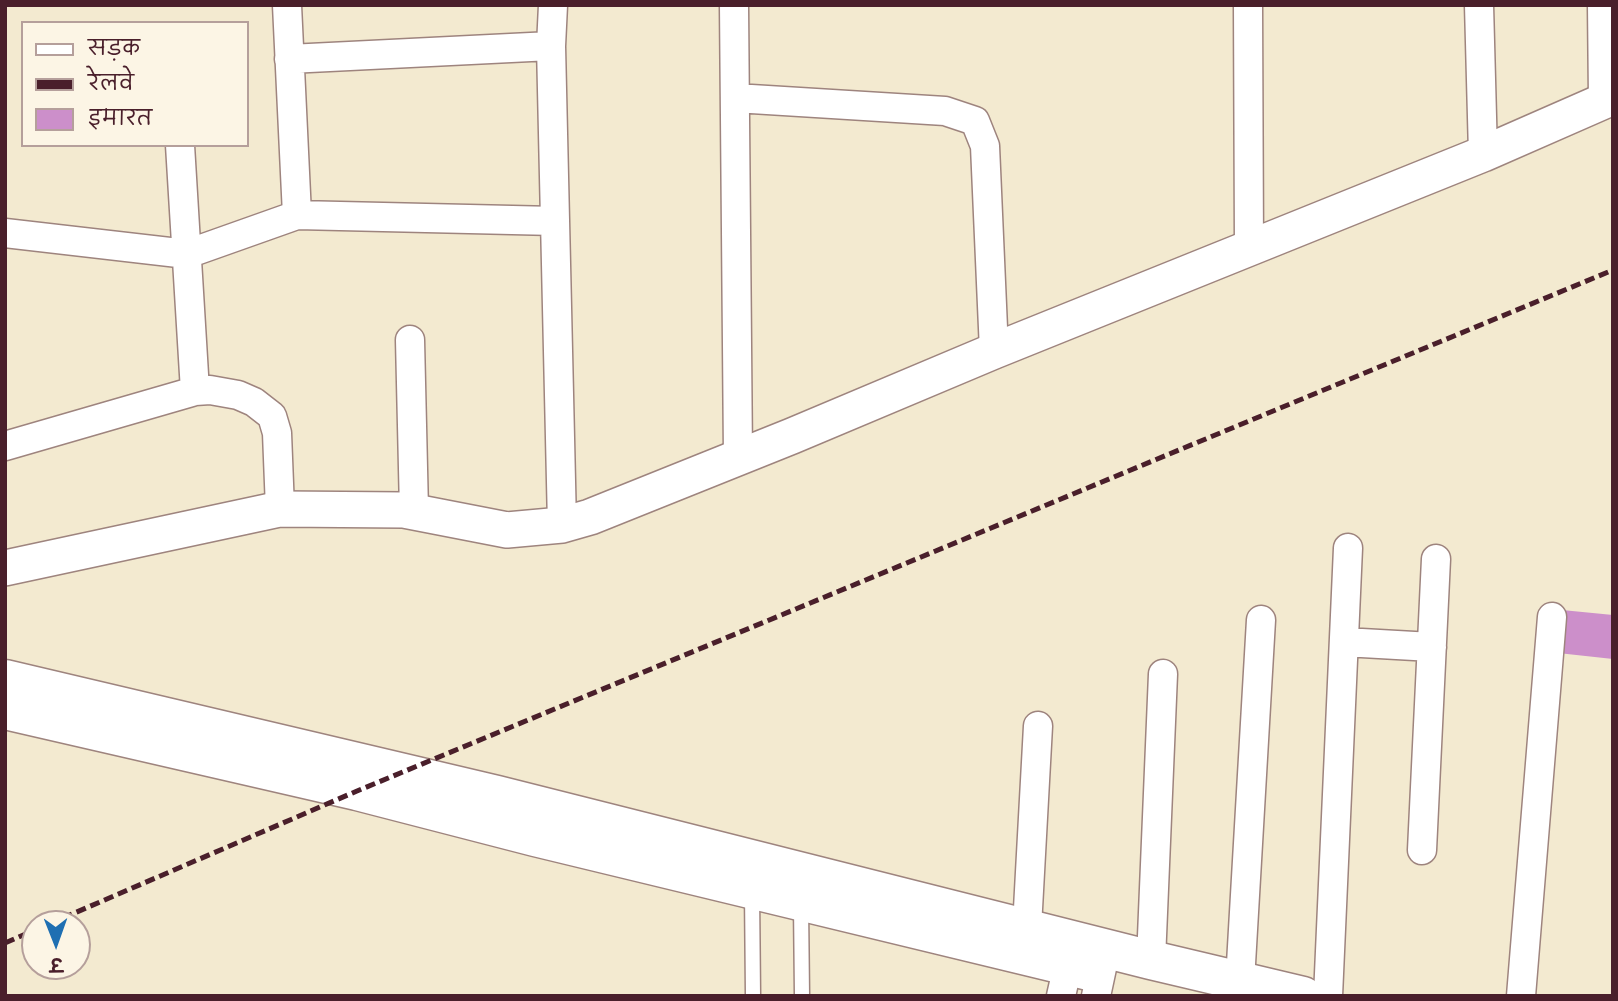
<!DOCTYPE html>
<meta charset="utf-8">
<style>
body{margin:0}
#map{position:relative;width:1618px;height:1001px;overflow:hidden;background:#f3ead0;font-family:Caveat,"Playpen Sans Deva",sans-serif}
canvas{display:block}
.frame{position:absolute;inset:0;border:7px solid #4a1f2b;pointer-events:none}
.legend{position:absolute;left:21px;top:21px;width:228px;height:126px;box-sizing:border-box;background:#fcf5e5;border:2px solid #b59f9b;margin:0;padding:9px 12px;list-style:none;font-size:21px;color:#4a1f2b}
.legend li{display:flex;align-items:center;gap:14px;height:35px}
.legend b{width:35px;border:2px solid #b59f9b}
.north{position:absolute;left:21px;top:910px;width:70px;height:70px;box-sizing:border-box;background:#fcf5e5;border:2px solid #b59f9b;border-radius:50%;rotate:179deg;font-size:19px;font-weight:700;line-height:28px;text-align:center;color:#4a1f2b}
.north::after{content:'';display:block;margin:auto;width:24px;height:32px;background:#1f6fb2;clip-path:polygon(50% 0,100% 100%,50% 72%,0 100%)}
</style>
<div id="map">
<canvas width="1618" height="1001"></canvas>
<div class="frame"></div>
<ul class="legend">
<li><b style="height:9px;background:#fff"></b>सड़क</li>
<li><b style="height:9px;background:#4a1f2b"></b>रेलवे</li>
<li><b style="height:19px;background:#cc8fca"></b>इमारत</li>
</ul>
<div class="north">उ</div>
</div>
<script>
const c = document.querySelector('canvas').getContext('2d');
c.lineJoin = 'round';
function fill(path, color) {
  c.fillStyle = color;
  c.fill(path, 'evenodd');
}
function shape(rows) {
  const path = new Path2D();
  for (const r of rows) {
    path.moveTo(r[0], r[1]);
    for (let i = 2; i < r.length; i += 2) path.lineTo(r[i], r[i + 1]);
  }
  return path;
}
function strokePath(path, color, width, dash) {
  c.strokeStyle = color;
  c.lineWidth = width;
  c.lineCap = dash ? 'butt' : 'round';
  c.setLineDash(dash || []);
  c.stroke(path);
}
fill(shape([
 [1562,610,1613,615,1613,659,1558,653]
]), '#cc8fca');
const service = shape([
 [752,892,753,996],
 [801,905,802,996]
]);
const minor = shape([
 [287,5,297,215],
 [553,5,551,46,562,525],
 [734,5,738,457],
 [1248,5,1249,249],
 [1479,5,1483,154],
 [1602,5,1603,101],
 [289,59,551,46],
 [735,98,945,111,975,121,985,146,994,351],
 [180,145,195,391],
 [5,233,187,254,297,215,555,221],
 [410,340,414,511],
 [5,446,195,391,210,390,238,395,254,402,272,416,277,433,280,509],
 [1344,642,1432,647],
 [1422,850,1436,559],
 [1027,927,1038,726],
 [1151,960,1163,674],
 [1240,981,1261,620],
 [1061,996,1072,947],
 [1096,996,1105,954],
 [1328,996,1348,548],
 [1521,996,1552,617]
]);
const tertiary = shape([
 [5,568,280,509,404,510,507,530,562,525,590,517,792,436,994,351,1483,154,1613,97]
]);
const secondary = shape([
 [5,679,497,795,1151,960,1303,996],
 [5,710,357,791,535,837,1093,972]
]);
strokePath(service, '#9e847e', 17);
strokePath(minor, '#9e847e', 31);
strokePath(tertiary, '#9e847e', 38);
strokePath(secondary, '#9e847e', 41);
strokePath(service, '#fff', 14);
strokePath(minor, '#fff', 28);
strokePath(tertiary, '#fff', 35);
strokePath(secondary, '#fff', 38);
strokePath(shape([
 [49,924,357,791,1613,270],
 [5,943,35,930]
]), '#4a1f2b', 5, [10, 5]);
</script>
